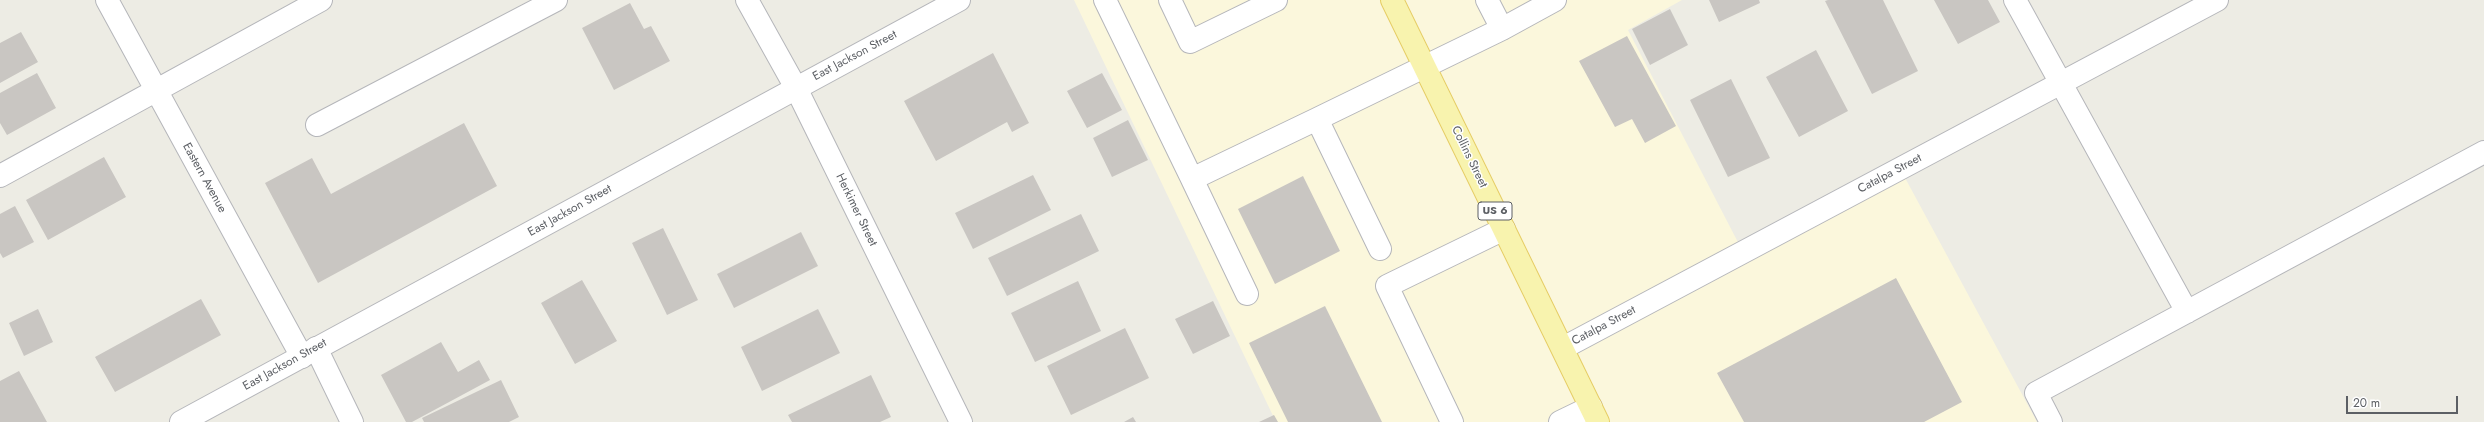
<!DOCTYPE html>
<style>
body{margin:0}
#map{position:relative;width:2484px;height:422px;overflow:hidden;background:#edece4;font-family:Jost,sans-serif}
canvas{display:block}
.scale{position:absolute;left:2346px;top:396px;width:112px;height:18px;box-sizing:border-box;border:2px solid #5c5f64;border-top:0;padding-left:5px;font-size:12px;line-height:14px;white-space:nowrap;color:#5c5f64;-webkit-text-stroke:3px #fff;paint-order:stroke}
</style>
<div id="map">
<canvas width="2484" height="422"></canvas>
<div class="scale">20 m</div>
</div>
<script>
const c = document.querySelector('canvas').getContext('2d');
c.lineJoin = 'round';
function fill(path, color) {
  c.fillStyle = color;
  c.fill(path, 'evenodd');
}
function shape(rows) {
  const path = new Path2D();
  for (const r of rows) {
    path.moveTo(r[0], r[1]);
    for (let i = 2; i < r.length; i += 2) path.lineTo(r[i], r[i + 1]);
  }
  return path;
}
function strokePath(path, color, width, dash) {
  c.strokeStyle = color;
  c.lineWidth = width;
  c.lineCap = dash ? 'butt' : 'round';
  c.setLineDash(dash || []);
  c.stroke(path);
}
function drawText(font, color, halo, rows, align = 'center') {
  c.font = font + ' Jost,sans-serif';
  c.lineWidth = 3;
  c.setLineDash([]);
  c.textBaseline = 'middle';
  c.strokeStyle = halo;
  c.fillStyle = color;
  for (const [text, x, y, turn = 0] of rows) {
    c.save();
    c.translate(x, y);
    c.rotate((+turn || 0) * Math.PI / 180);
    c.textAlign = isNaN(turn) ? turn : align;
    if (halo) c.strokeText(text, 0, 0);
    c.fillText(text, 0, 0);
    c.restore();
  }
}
fill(shape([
 [1074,0,1682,0,1628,30,1742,250,1897,163,2037,422,1276,422]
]), '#fbf7dc');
fill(shape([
 [1709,0,1759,0,1760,3,1719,22],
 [1828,0,1883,0,1918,71,1872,94,1825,1],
 [1934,0,1988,0,2000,22,1958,44],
 [630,3,644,29,651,26,670,61,614,90,582,28],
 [1670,9,1688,45,1650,65,1632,29],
 [21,32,38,62,0,83,0,43],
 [1627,36,1676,126,1645,143,1632,119,1615,127,1579,61],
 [1816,50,1848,111,1799,137,1766,77],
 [993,53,1029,123,1012,132,1007,122,936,161,904,101],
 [37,73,56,108,7,135,0,123,0,93],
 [1102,73,1122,110,1087,128,1067,91],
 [1731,79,1770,158,1728,177,1690,100],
 [1128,120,1148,160,1112,177,1093,138],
 [464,123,497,186,318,283,265,183,312,158,331,194],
 [104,157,126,197,48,240,26,200],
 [1033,175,1051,210,973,249,955,213],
 [1303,176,1340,251,1275,284,1238,209],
 [15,206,34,242,3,258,0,253,0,214],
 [1081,214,1099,251,1007,296,988,258],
 [663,228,698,300,667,315,632,243],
 [801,232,818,266,734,308,717,274],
 [1896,278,1962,402,1924,422,1744,422,1717,373],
 [582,280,617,341,575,364,541,303],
 [1078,281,1101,331,1035,362,1011,313],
 [201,299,221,335,115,392,95,357],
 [1213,301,1230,336,1193,354,1175,319],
 [1325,306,1382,422,1288,422,1249,343],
 [38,309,53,342,24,356,9,323],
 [818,309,840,353,762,391,741,347],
 [1125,328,1149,378,1071,415,1047,366],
 [441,342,458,372,479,360,490,380,412,422,406,422,381,375],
 [19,371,47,422,0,422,0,381],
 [871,375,891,417,880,422,792,422,788,415],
 [501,380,519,417,509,422,424,422,422,418],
 [1274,415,1278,422,1259,422],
 [1133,417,1136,422,1124,422]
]), '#c9c6c2');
const service = shape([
 [1105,0,1192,179],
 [1170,0,1190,42,1276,0],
 [1487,0,1502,29],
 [2015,0,2187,312],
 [317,125,556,0],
 [0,176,321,0],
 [1380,249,1317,119,1502,29,1555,0],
 [1247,294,1192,179,1317,119],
 [1452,422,1387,286,1504,229],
 [1560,422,1591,407],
 [2051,422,2036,393,2484,152]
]);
const minor = shape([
 [107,0,302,357],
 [747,0,796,88,961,422],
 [316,348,352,422],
 [1563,348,2217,0]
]);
const tertiary = shape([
 [181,422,959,0]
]);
const primary = shape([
 [1392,0,1598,422]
]);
strokePath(service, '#b5b6ba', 24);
strokePath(minor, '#b5b6ba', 24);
strokePath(tertiary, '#b5b6ba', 24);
strokePath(primary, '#e6cd65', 24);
strokePath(service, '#fff', 22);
strokePath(minor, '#fff', 22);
strokePath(tertiary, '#fff', 22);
strokePath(primary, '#f8f3ae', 22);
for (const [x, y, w] of [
 [1495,211,34]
]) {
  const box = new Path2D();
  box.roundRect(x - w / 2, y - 9, w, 18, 3);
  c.fillStyle = '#fff';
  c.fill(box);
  strokePath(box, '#5c5f64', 1);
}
drawText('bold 11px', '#5c5f64', null, [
 ["US 6",1495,211]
]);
drawText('12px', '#5c5f64', '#fff', [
 ["East Jackson Street",855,56,-28],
 ["Collins Street",1469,157,64],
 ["Catalpa Street",1890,174,-28],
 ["Eastern Avenue",204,178,61],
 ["Herkimer Street",856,210,64],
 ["East Jackson Street",570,211,-29],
 ["Catalpa Street",1604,326,-28],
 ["East Jackson Street",285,365,-29]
]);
</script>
